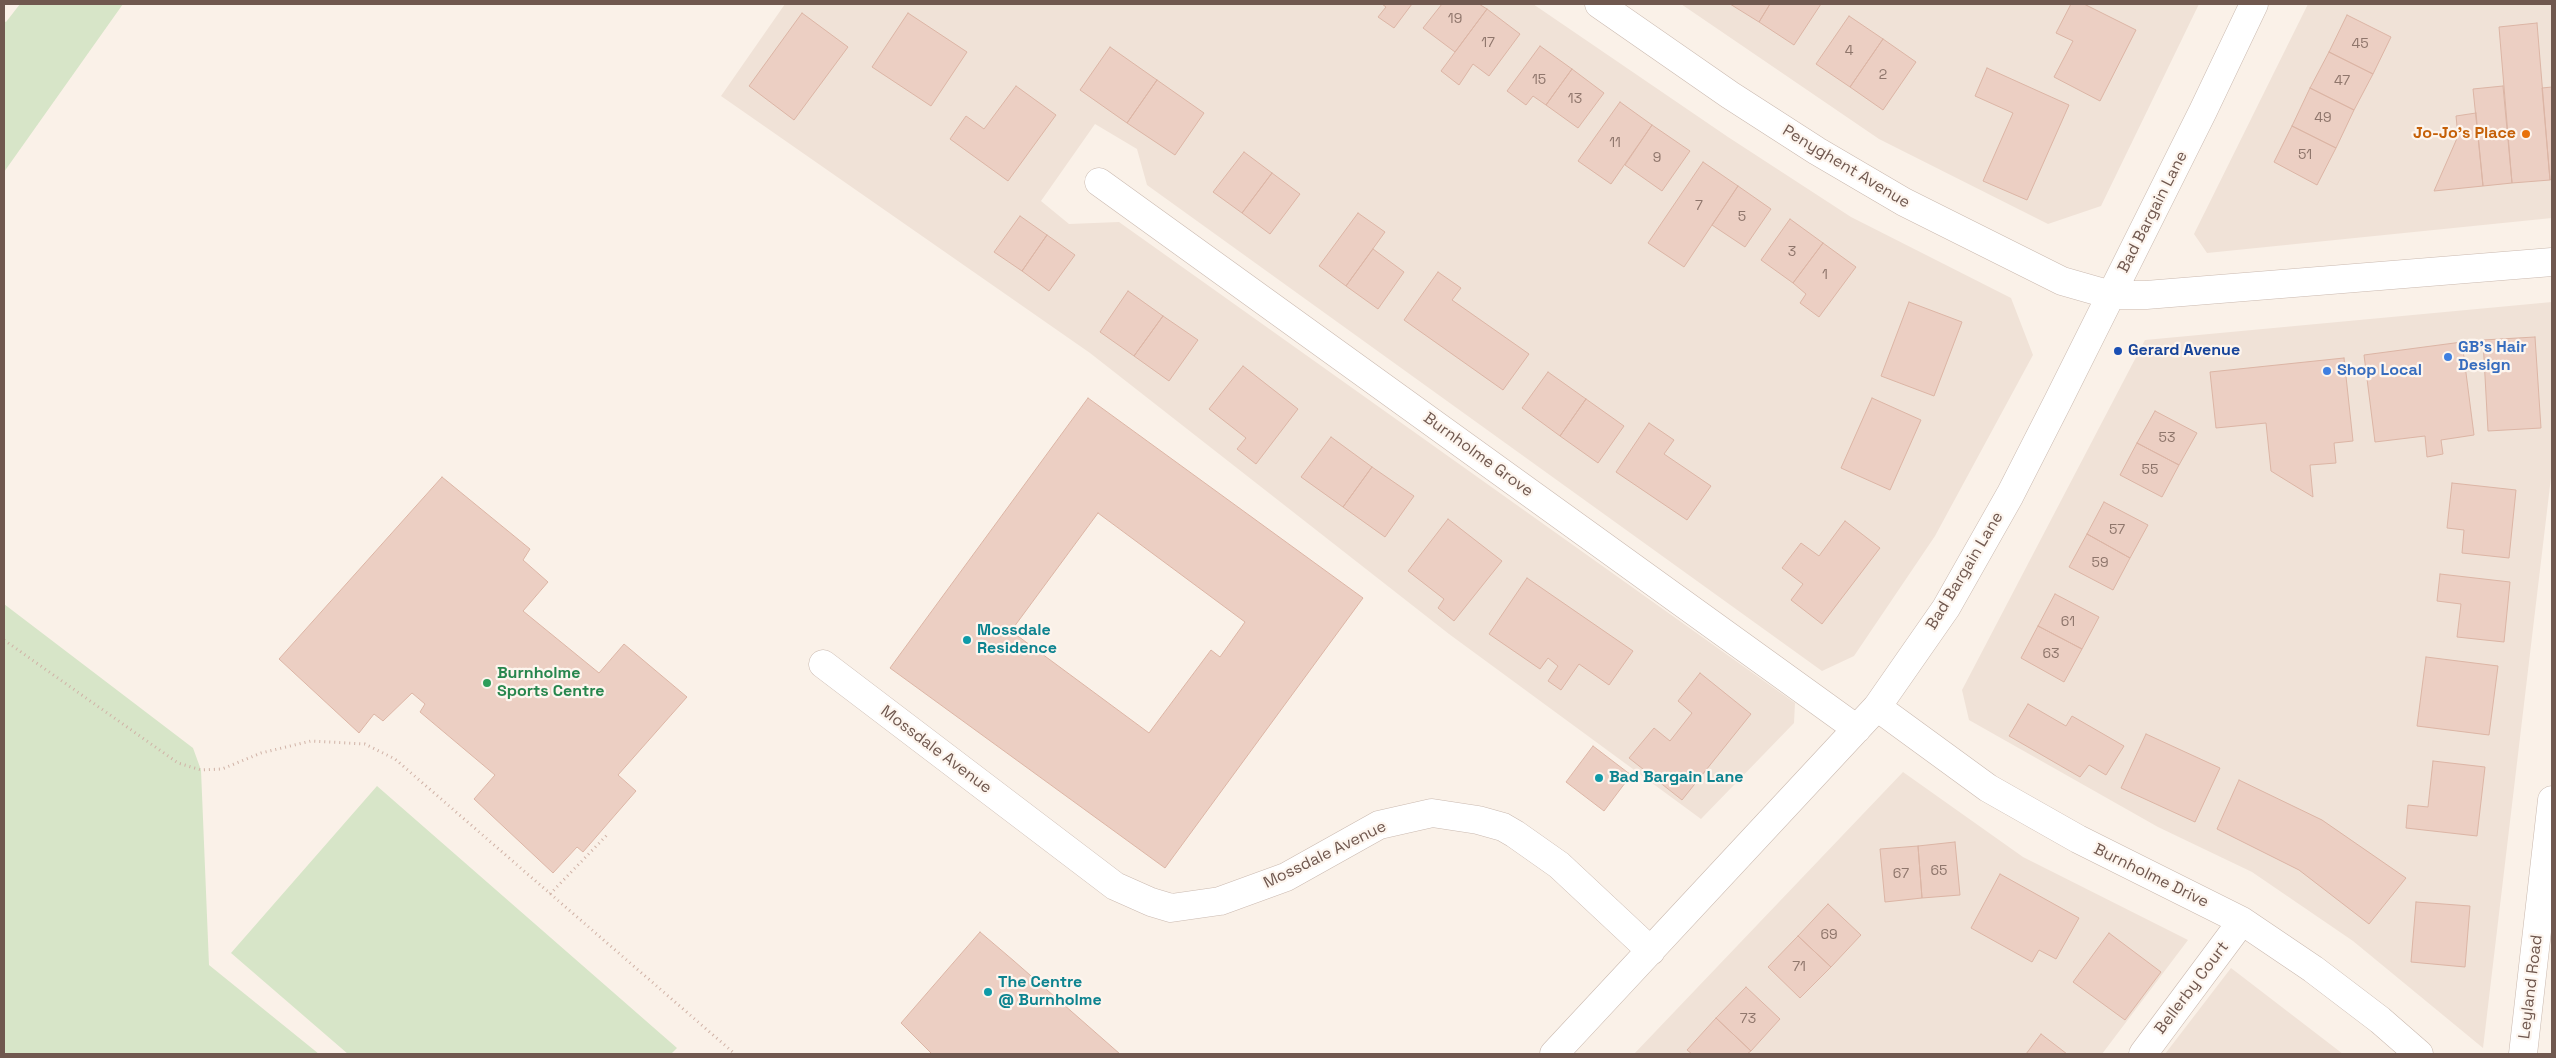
<!DOCTYPE html>
<style>
body{margin:0}
#map{position:relative;width:2556px;height:1058px;overflow:hidden;background:#faf1e8;font-family:"Space Grotesk",sans-serif}
canvas{display:block}
.frame{position:absolute;inset:0;border:5px solid #70584f;pointer-events:none}
</style>
<div id="map">
<canvas width="2556" height="1058"></canvas>
<div class="frame"></div>
</div>
<script>
const c = document.querySelector('canvas').getContext('2d');
c.lineJoin = 'round';
function fill(path, color) {
  c.fillStyle = color;
  c.fill(path, 'evenodd');
}
function shape(rows) {
  const path = new Path2D();
  for (const r of rows) {
    path.moveTo(r[0], r[1]);
    for (let i = 2; i < r.length; i += 2) path.lineTo(r[i], r[i + 1]);
  }
  return path;
}
function strokePath(path, color, width, dash) {
  c.strokeStyle = color;
  c.lineWidth = width;
  c.lineCap = dash ? 'butt' : 'round';
  c.setLineDash(dash || []);
  c.stroke(path);
}
function drawText(font, color, halo, rows, align = 'center') {
  c.font = font + ' "Space Grotesk",sans-serif';
  c.lineWidth = 4.5;
  c.setLineDash([]);
  c.textBaseline = 'middle';
  c.strokeStyle = halo;
  c.fillStyle = color;
  for (const [text, x, y, turn = 0] of rows) {
    c.save();
    c.translate(x, y);
    c.rotate((+turn || 0) * Math.PI / 180);
    c.textAlign = isNaN(turn) ? turn : align;
    if (halo) c.strokeText(text, 0, 0);
    c.fillText(text, 0, 0);
    c.restore();
  }
}
fill(shape([
 [785,4,1533,4,1728,137,1851,217,2011,298,2033,355,1935,536,1854,656,1822,671,1147,185,1137,149,1095,124,1041,201,1069,224,1119,222,1795,703,1794,723,1701,819,1449,634,1090,353,721,96],
 [1681,4,2199,4,2101,206,2048,224,1879,139],
 [2308,4,2552,4,2552,218,2207,253,2194,234],
 [2552,302,2552,469,2483,1048,2353,941,2252,872,2158,827,1969,720,1962,690,2145,340],
 [1903,772,2023,857,2188,940,2102,1054,1634,1054],
 [2231,968,2343,1054,2165,1054]
]), '#f0e2d7');
fill(shape([
 [20,4,123,4,4,172,4,21,6,22],
 [4,604,193,748,201,770,209,965,319,1054,4,1054],
 [377,786,677,1048,671,1054,348,1054,231,953]
]), '#d7e5c8');
const building = shape([
 [1382,4,1412,4,1394,28,1378,17,1386,7,1382,4],
 [1442,4,1479,4,1487,9,1455,52,1423,28,1442,4],
 [1730,4,1770,4,1759,22,1730,4],
 [1770,4,1821,4,1794,45,1759,22,1770,4],
 [2071,4,2084,4,2136,30,2100,101,2054,77,2073,41,2056,33,2071,4],
 [1487,9,1520,34,1489,76,1473,64,1459,85,1441,71,1487,9],
 [802,13,848,47,794,120,749,86,802,13],
 [908,13,967,52,931,106,872,67,908,13],
 [2347,15,2391,37,2373,74,2329,52,2347,15],
 [1849,16,1883,39,1850,87,1816,64,1849,16],
 [2537,23,2550,180,2512,183,2499,27,2537,23],
 [1883,39,1916,62,1883,110,1850,87,1883,39],
 [1540,46,1572,69,1546,105,1533,96,1526,105,1507,91,1540,46],
 [1110,47,1157,80,1127,123,1080,90,1110,47],
 [2329,52,2373,74,2354,110,2310,88,2329,52],
 [1987,68,2069,105,2027,200,1983,181,2013,113,1975,96,1987,68],
 [1572,69,1604,93,1578,128,1546,105,1572,69],
 [1157,80,1204,113,1175,155,1127,123,1157,80],
 [1016,86,1056,115,1008,181,950,139,966,116,984,129,1016,86],
 [2503,86,2512,183,2483,186,2473,89,2503,86],
 [2552,87,2552,179,2550,180,2542,88,2552,87],
 [2310,88,2354,110,2336,148,2292,126,2310,88],
 [1620,102,1652,125,1611,184,1578,161,1620,102],
 [2476,113,2483,186,2434,191,2458,136,2456,116,2476,113],
 [1652,125,1690,151,1662,191,1625,165,1652,125],
 [2292,126,2336,148,2317,185,2274,162,2292,126],
 [1244,152,1272,173,1242,213,1213,192,1244,152],
 [1703,162,1738,186,1684,267,1648,243,1703,162],
 [1272,173,1300,194,1270,234,1242,213,1272,173],
 [1738,186,1771,209,1745,247,1712,225,1738,186],
 [1358,213,1385,232,1346,286,1319,266,1358,213],
 [1020,216,1047,235,1022,271,994,252,1020,216],
 [1790,219,1823,243,1793,283,1761,260,1790,219],
 [1047,235,1075,255,1049,291,1022,271,1047,235],
 [1823,243,1856,267,1819,317,1800,303,1806,294,1793,283,1823,243],
 [1373,249,1404,272,1378,309,1346,286,1373,249],
 [1438,272,1461,288,1452,300,1529,354,1503,390,1404,320,1438,272],
 [1128,291,1163,316,1134,356,1100,332,1128,291],
 [1909,302,1962,322,1934,396,1881,376,1909,302],
 [1163,316,1198,340,1169,381,1134,356,1163,316],
 [2535,337,2541,428,2488,431,2483,340,2535,337],
 [2462,342,2474,435,2441,440,2443,454,2427,457,2425,436,2375,442,2364,355,2462,342],
 [2344,358,2353,441,2334,443,2336,463,2310,465,2313,497,2271,471,2266,423,2216,428,2210,372,2344,358],
 [1243,366,1298,409,1256,464,1237,449,1246,438,1209,409,1243,366],
 [1548,372,1586,399,1560,436,1522,408,1548,372],
 [1088,398,1363,598,1165,868,890,668,1088,398],
 [1098,513,1245,622,1220,657,1211,650,1149,733,1011,631,1098,513],
 [1872,398,1921,420,1890,490,1841,468,1872,398],
 [1586,399,1624,426,1598,463,1560,436,1586,399],
 [2155,411,2197,433,2179,465,2137,443,2155,411],
 [1649,423,1674,440,1664,454,1711,486,1687,520,1616,472,1649,423],
 [1331,437,1372,467,1343,507,1301,477,1331,437],
 [2137,443,2179,465,2162,497,2120,475,2137,443],
 [1372,467,1414,496,1385,537,1343,507,1372,467],
 [442,477,530,549,523,560,548,582,523,611,599,673,624,644,687,697,618,775,636,791,583,852,577,847,553,873,474,799,495,775,420,712,425,704,412,693,383,721,374,714,359,733,279,659,442,477],
 [2452,483,2516,490,2509,558,2462,553,2464,530,2447,528,2452,483],
 [2104,502,2148,525,2130,558,2087,534,2104,502],
 [1448,519,1502,561,1454,621,1438,608,1444,599,1408,571,1448,519],
 [1845,521,1880,548,1822,624,1791,600,1803,584,1782,568,1801,543,1819,556,1845,521],
 [2087,534,2130,558,2113,590,2069,567,2087,534],
 [2440,574,2510,582,2504,642,2457,637,2461,604,2437,601,2440,574],
 [1527,578,1633,651,1609,685,1579,664,1561,690,1548,681,1558,666,1548,658,1540,669,1489,634,1527,578],
 [2055,594,2099,617,2082,649,2038,626,2055,594],
 [2038,626,2082,649,2064,682,2021,658,2038,626],
 [2426,657,2498,666,2489,735,2417,726,2426,657],
 [1700,673,1751,714,1682,800,1629,758,1654,728,1670,741,1692,713,1678,701,1700,673],
 [2028,704,2066,726,2072,716,2124,746,2106,775,2089,765,2080,777,2009,736,2028,704],
 [2146,734,2220,768,2195,822,2121,788,2146,734],
 [1593,746,1631,775,1604,811,1566,782,1593,746],
 [2433,761,2485,767,2477,836,2406,828,2408,805,2428,807,2433,761],
 [2239,780,2322,820,2406,878,2369,924,2299,870,2217,829,2239,780],
 [1955,842,1960,895,1922,898,1918,846,1955,842],
 [1918,846,1922,898,1885,902,1880,849,1918,846],
 [2000,874,2079,918,2056,959,2039,950,2032,962,1971,928,2000,874],
 [2416,902,2470,906,2465,967,2411,962,2416,902],
 [1828,904,1861,935,1831,967,1798,936,1828,904],
 [980,932,1014,961,1120,1054,932,1054,901,1023,980,932],
 [2109,933,2161,972,2125,1020,2073,982,2109,933],
 [1798,936,1831,967,1800,998,1768,967,1798,936],
 [1746,987,1780,1019,1751,1051,1716,1018,1746,987],
 [1716,1018,1751,1051,1747,1054,1692,1054,1687,1050,1716,1018],
 [2041,1034,2067,1054,2026,1054,2041,1034]
]);
fill(building, '#eccfc3');
strokePath(building, '#dcb5a5', 1);
const minor = shape([
 [1599,4,1730,95,1817,151,1904,202,2062,281,2111,295,2146,295,2552,262],
 [1099,182,1857,729],
 [823,664,1115,886,1151,902,1171,908,1220,901,1286,877,1379,825,1432,813,1478,820,1503,827,1515,834,1559,865,1651,951],
 [1877,707,1988,788,2078,839,2242,921,2313,969,2380,1020,2419,1054],
 [1554,1054,1877,707,1946,608,2010,495,2058,401,2203,111,2254,4],
 [2143,1054,2242,921],
 [2523,1054,2552,800]
]);
strokePath(minor, '#cab9af', 29);
strokePath(shape([
 [4,640,178,763,201,770,222,769,261,753,311,741,365,744,395,759,735,1054],
 [550,894,607,835]
]), '#d0b2a6', 3, [1, 4]);
strokePath(minor, '#fff', 28);
for (const [x, y, r, color] of [
 [2526,134,5,"#e8710a"],
 [2118,351,5,"#1a4fb4"],
 [2448,357,5,"#3f7fe0"],
 [2327,371,5,"#3f7fe0"],
 [967,640,5,"#0f9aa8"],
 [487,683,5,"#2e9e5b"],
 [1599,778,5,"#0f9aa8"],
 [988,992,5,"#0f9aa8"]
]) {
  const dot = new Path2D();
  dot.arc(x, y, r, 0, 2 * Math.PI);
  c.fillStyle = color;
  c.fill(dot);
  strokePath(dot, '#fdf5ee', 2);
}
drawText('14px', '#8f766c', null, [
 ["19",1455,19],
 ["17",1488,43],
 ["45",2360,44],
 ["4",1849,51],
 ["2",1883,75],
 ["15",1539,80],
 ["47",2342,81],
 ["13",1575,99],
 ["49",2323,118],
 ["11",1615,143],
 ["51",2305,155],
 ["9",1657,158],
 ["7",1699,206],
 ["5",1742,217],
 ["3",1792,252],
 ["1",1825,275],
 ["53",2167,438],
 ["55",2150,470],
 ["57",2117,530],
 ["59",2100,563],
 ["61",2068,622],
 ["63",2051,654],
 ["65",1939,871],
 ["67",1901,874],
 ["69",1829,935],
 ["71",1799,967],
 ["73",1748,1019]
]);
drawText('bold 16px', '#c56008', '#fdf5ee', [
 ["Jo-Jo's Place",2516,134]
], 'right');
drawText('16px', '#70584f', '#fdf5ee', [
 ["Penyghent Avenue",1846,167,31],
 ["Bad Bargain Lane",2153,212,-63],
 ["Burnholme Grove",1478,455,36],
 ["Bad Bargain Lane",1965,571,-59],
 ["Mossdale Avenue",936,750,37],
 ["Mossdale Avenue",1325,855,-26],
 ["Burnholme Drive",2151,876,26],
 ["Leyland Road",2531,987,-83],
 ["Bellerby Court",2192,988,-53]
]);
drawText('bold 16px', '#366cbe', '#fdf5ee', [
 ["GB's Hair",2458,348],
 ["Design",2458,366],
 ["Shop Local",2337,371]
], 'left');
drawText('bold 16px', '#164399', '#fdf5ee', [
 ["Gerard Avenue",2128,351]
], 'left');
drawText('bold 16px', '#0d838f', '#fdf5ee', [
 ["Mossdale",977,631],
 ["Residence",977,649],
 ["Bad Bargain Lane",1609,778],
 ["The Centre",998,983],
 ["@ Burnholme",998,1001]
], 'left');
drawText('bold 16px', '#27864d', '#fdf5ee', [
 ["Burnholme",497,674],
 ["Sports Centre",497,692]
], 'left');
</script>
